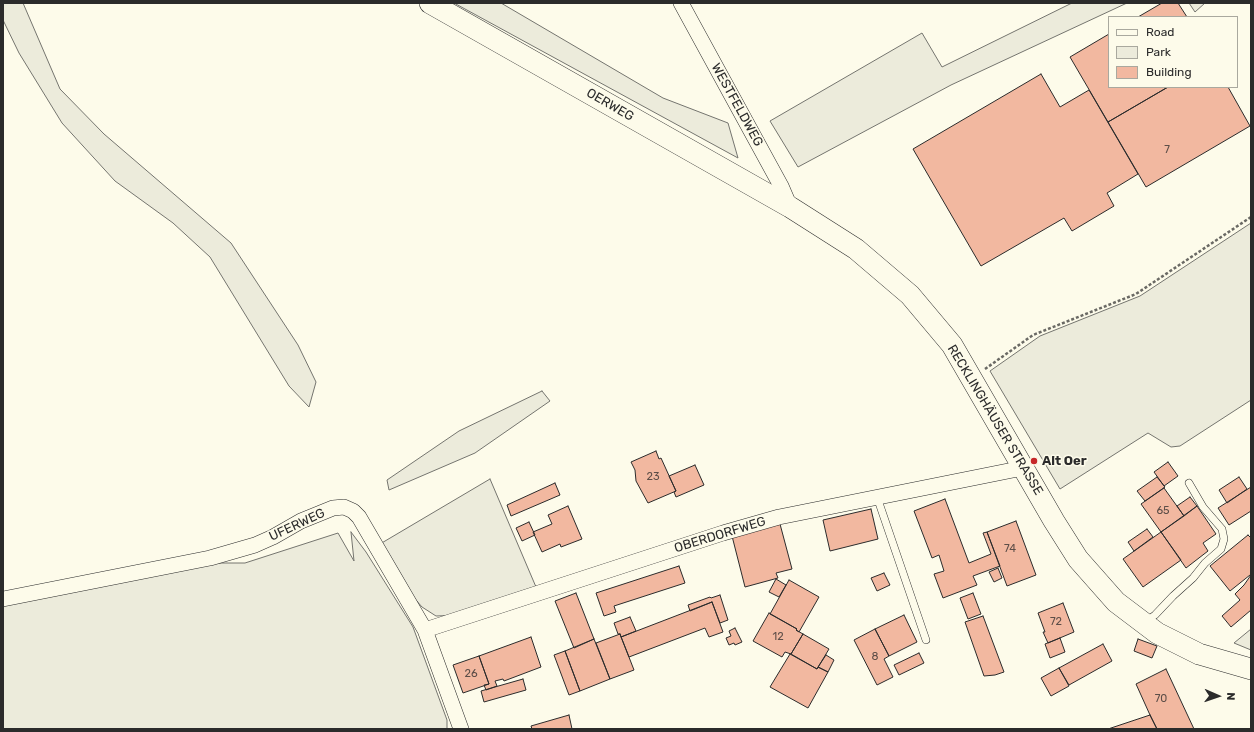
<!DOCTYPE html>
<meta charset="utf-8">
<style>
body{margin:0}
#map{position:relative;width:1254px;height:732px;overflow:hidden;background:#fdfbea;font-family:Rubik,sans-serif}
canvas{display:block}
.frame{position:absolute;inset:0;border:4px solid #2b2b2b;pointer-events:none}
.legend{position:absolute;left:1108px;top:16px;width:130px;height:72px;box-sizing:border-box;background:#fdfbea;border:1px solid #a9a89e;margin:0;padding:5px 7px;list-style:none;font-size:12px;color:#2b2b2b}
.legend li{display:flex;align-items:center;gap:8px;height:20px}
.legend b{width:20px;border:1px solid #a9a89e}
.north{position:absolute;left:1198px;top:676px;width:40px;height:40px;-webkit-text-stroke:3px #fdfbea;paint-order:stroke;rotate:92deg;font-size:11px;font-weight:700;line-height:16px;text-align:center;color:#2b2b2b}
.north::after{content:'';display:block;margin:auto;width:14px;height:18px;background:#2b2b2b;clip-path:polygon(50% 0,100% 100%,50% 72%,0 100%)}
</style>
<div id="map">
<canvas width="1254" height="732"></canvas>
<div class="frame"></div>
<ul class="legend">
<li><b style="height:5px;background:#fdfbea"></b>Road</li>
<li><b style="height:11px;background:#ecebdb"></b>Park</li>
<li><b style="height:11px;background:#f2b8a0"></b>Building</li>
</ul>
<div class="north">N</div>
</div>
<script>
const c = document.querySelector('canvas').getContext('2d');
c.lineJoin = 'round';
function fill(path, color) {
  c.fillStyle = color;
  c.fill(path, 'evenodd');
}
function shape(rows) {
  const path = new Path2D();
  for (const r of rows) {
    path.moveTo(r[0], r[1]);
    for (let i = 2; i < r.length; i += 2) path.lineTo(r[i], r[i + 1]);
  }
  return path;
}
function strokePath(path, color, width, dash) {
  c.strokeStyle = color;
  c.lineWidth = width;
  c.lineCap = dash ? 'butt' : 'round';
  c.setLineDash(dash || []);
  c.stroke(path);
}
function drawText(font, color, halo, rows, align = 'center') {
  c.font = font + ' Rubik,sans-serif';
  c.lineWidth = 3;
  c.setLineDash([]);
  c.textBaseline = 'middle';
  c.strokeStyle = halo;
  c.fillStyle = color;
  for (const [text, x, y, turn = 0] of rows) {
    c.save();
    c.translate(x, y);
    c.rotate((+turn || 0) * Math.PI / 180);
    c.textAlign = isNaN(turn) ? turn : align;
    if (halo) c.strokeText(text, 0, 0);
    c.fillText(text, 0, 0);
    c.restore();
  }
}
const green = shape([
 [3,3,23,3,60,89,104,134,231,243,298,345,316,382,309,407,289,386,210,257,173,223,115,181,62,123,19,53,3,20,3,3],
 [454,3,501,3,663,98,728,123,738,158,454,3],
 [1072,3,1127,3,951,85,798,167,770,121,922,33,942,67,1072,3],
 [1189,3,1205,3,1195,12,1189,3],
 [1251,223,1251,400,1180,446,1171,447,1148,433,1060,489,990,371,1040,336,1140,296,1251,223],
 [542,391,550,401,475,453,389,490,387,480,459,431,542,391],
 [490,479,536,587,463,615,436,616,422,607,409,592,380,544,490,479],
 [351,532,366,552,413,627,447,720,447,729,3,729,3,604,211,563,245,563,338,533,354,561,351,532],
 [1251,629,1251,650,1234,643,1251,629]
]);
fill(green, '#ecebdb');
strokePath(green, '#74746e', 1);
const building = shape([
 [1162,3,1178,3,1187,17,1138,17,1162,3],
 [1109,34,1109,87,1168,87,1108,122,1070,57,1109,34],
 [1041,74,1060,107,1089,90,1138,174,1107,193,1114,206,1072,231,1064,218,981,266,913,149,1041,74],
 [1168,87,1228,87,1250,126,1146,187,1108,122,1168,87],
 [656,451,659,459,661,458,676,491,648,503,636,481,635,470,631,462,656,451],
 [1168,462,1178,476,1164,486,1154,472,1168,462],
 [695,465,704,485,676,497,674,492,676,491,669,476,695,465],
 [1157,477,1165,487,1145,501,1137,491,1157,477],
 [1239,477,1247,489,1227,503,1219,490,1239,477],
 [555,483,560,495,511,516,507,505,555,483],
 [1251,487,1251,511,1229,525,1218,508,1251,487],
 [1164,488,1184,516,1161,532,1141,504,1164,488],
 [1190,497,1197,506,1184,516,1177,506,1190,497],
 [945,499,969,563,991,554,983,533,987,532,1000,566,973,576,977,585,943,598,934,574,944,571,939,555,932,558,914,511,945,499],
 [568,506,582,539,561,547,560,544,542,552,533,532,552,524,548,515,568,506],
 [1197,506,1216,534,1203,543,1208,551,1186,568,1161,532,1197,506],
 [871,509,878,539,830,551,823,520,871,509],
 [1016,521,1036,575,1007,586,987,532,1016,521],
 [529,522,535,535,522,541,516,528,529,522],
 [780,524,792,569,776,573,778,578,745,587,732,536,780,524],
 [1147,529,1153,537,1134,551,1128,542,1147,529],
 [1161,532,1181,560,1143,587,1123,559,1161,532],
 [1248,535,1251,538,1251,575,1250,575,1230,591,1210,566,1248,535],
 [679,566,685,583,614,606,616,612,604,616,596,593,679,566],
 [998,568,1002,578,994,582,989,572,998,568],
 [884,573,890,585,877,591,871,578,884,573],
 [1251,575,1251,610,1231,627,1222,616,1240,600,1235,594,1244,585,1251,575],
 [776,579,786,585,779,597,769,592,776,579],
 [789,580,819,597,799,632,796,630,797,629,770,614,789,580],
 [576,593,594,639,574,648,555,601,576,593],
 [973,593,981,614,968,619,960,598,973,593],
 [720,595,728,620,720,623,712,602,690,611,688,605,710,597,711,598,720,595],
 [712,602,723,632,709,637,705,628,629,657,621,637,712,602],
 [1063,603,1074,632,1048,643,1043,632,1045,632,1038,613,1063,603],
 [769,613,797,629,796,630,803,634,791,654,785,652,782,657,753,641,769,613],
 [904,615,917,642,889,656,875,629,904,615],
 [983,616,1004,672,995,675,984,676,965,622,983,616],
 [630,617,636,631,621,637,620,634,618,634,614,623,630,617],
 [735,628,742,642,735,645,734,643,729,645,726,638,731,636,729,631,735,628],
 [875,629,889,656,884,659,893,677,877,685,854,640,875,629],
 [620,634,634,670,610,679,596,643,620,634],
 [803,634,829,649,817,669,791,654,803,634],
 [531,637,541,667,504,681,503,679,495,681,497,686,486,690,484,685,489,684,479,656,531,637],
 [1060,638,1065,652,1050,658,1045,644,1060,638],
 [594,639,610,679,580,691,565,651,594,639],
 [1138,639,1157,646,1152,658,1134,651,1138,639],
 [1103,644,1112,661,1069,685,1059,668,1103,644],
 [565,651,580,691,569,695,554,655,565,651],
 [919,653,924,663,899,675,894,665,919,653],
 [790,654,817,669,818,667,828,672,808,708,770,687,790,654],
 [826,655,834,660,828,672,818,667,826,655],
 [479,656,489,684,463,693,453,665,479,656],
 [1059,668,1069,686,1051,696,1041,678,1059,668],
 [1166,669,1194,729,1157,729,1150,715,1136,684,1166,669],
 [523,679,526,690,484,702,481,691,523,679],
 [569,715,572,729,532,729,531,726,569,715],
 [1150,715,1157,729,1108,729,1150,715]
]);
fill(building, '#f2b8a0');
strokePath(building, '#2b2b2b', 1);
const lane = shape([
 [877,497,926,640],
 [1145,622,1155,615,1173,596,1193,578,1205,563,1221,549,1224,539,1222,529,1203,507,1189,483]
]);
const street = shape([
 [681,3,781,186,790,207],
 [3,599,210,558,255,545,273,537,301,521,333,508,344,507,353,511,359,517,425,630,461,729],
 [425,630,723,533,779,517,1023,468]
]);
const secondary = shape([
 [430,3,790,207,856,249,910,295,952,345,1054,521,1078,559,1116,602,1157,633,1199,654,1251,669]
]);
strokePath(lane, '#2b2b2b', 8);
strokePath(street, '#2b2b2b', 16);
strokePath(secondary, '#2b2b2b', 22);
strokePath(shape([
 [985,369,1033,335,1136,294,1251,217]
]), '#6a6964', 2.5, [3, 2]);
strokePath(lane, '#fdfbea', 7);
strokePath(street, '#fdfbea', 15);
strokePath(secondary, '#fdfbea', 21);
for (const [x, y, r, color] of [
 [1034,461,4,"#c62828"]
]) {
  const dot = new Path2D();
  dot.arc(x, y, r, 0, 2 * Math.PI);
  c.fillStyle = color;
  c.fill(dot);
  strokePath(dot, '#fdfbea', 1.5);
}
drawText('11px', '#5d4e48', null, [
 ["7",1167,150],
 ["23",653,477],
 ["65",1163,511],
 ["74",1010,549],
 ["72",1056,622],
 ["12",778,637],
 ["8",875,657],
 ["26",471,674],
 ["70",1161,699]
]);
drawText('13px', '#2b2b2b', '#fdfbea', [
 ["OERWEG",610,105,30],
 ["WESTFELDWEG",737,105,61],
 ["RECKLINGHÄUSER STRASSE",995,420,59],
 ["UFERWEG",297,525,-25],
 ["OBERDORFWEG",720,535,-17]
]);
drawText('bold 13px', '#2b2b2b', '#fdfbea', [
 ["Alt Oer",1042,461]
], 'left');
</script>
